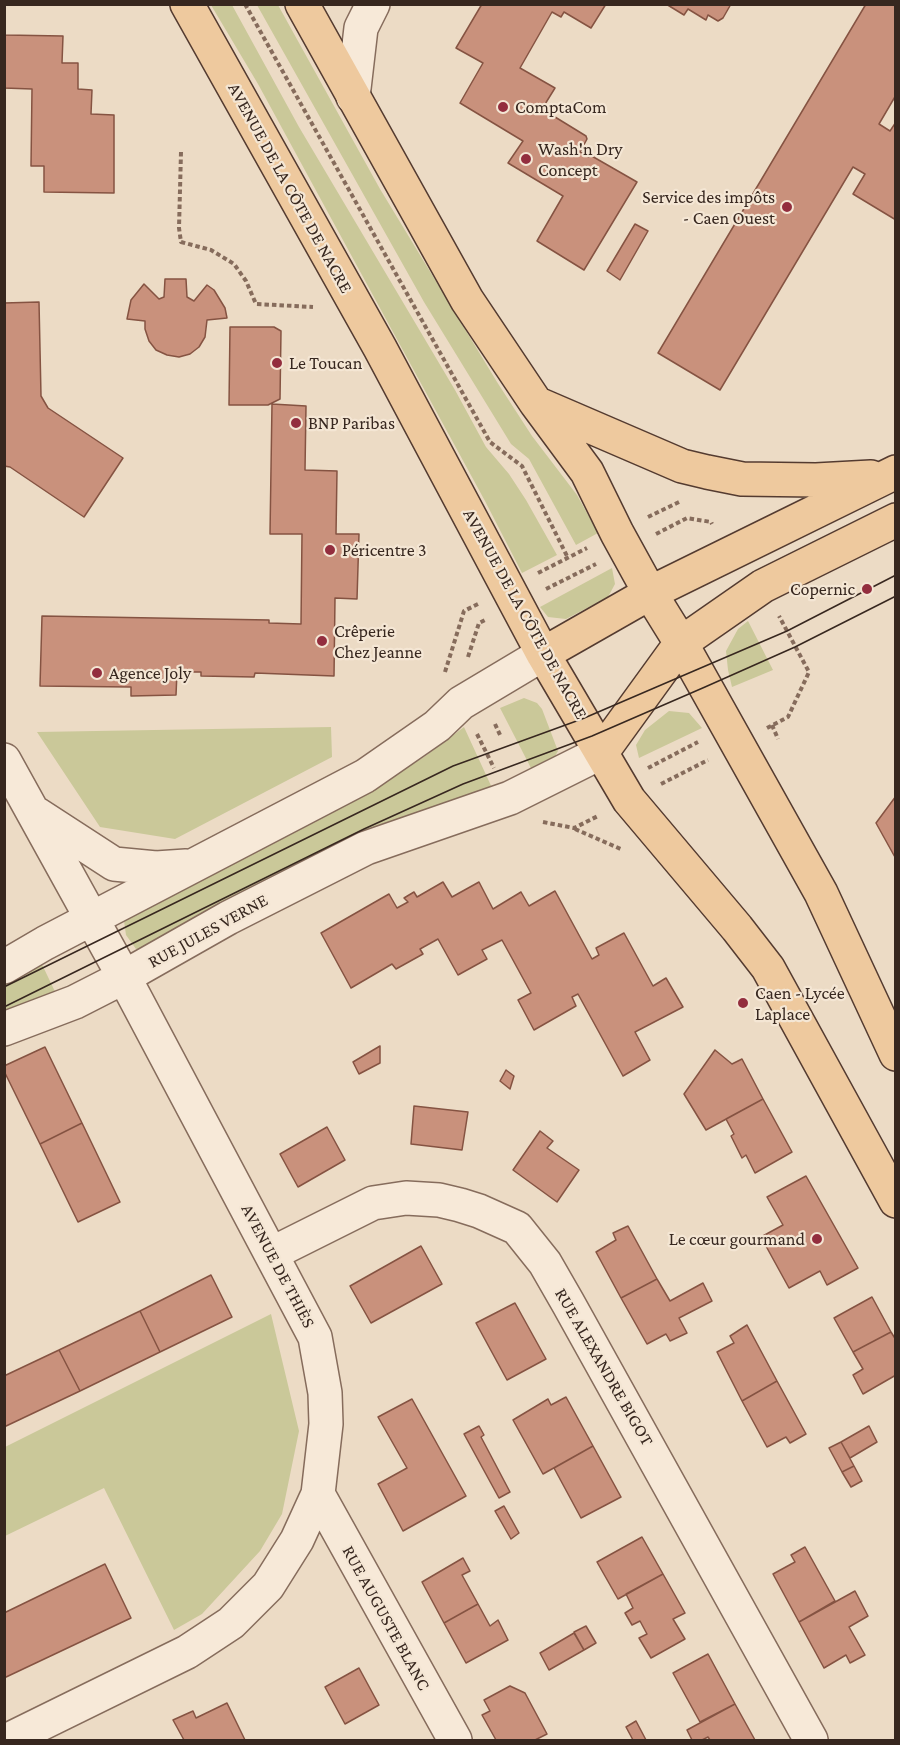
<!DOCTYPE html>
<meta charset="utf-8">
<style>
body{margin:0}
#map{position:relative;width:900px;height:1745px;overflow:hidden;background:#ecdbc5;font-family:"Crimson Pro",serif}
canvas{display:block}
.frame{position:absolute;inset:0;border:6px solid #37271f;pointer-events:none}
</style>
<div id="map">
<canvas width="900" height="1745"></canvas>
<div class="frame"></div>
</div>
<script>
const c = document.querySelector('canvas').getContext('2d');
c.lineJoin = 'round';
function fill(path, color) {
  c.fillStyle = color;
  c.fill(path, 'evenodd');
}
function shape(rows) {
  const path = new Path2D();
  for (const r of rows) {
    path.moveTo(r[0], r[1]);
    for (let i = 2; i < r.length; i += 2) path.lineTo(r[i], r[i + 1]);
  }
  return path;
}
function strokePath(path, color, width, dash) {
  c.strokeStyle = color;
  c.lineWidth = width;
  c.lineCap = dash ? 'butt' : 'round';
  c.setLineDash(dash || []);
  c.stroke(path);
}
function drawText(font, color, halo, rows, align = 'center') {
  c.font = font + ' "Crimson Pro",serif';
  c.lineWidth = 4.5;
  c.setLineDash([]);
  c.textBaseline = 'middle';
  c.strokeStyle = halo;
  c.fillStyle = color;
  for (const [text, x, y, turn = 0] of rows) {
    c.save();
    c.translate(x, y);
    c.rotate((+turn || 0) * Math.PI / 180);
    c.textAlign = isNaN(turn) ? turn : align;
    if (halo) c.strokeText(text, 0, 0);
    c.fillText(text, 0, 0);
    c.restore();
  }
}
fill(shape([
 [211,5,232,5,299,127,455,390,486,447,509,474,526,500,557,555,522,573,485,501,258,84],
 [257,5,278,5,380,189,497,382,532,436,577,495,598,533,576,545,529,459,511,444,424,302],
 [612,568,615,584,608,597,566,619,548,617,540,607],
 [748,621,773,670,732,687,728,670,726,651,738,629],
 [524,698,537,703,542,709,558,751,551,763,533,772,500,708],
 [669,711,689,713,702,728,639,758,636,745,645,730],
 [331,727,332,757,175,839,100,827,37,732],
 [464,727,493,790,149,949,136,949,126,935,124,921,354,800,424,757],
 [38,956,59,1000,5,1021,5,975],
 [271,1314,299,1431,282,1514,260,1551,202,1614,174,1630,104,1488,5,1536,5,1447]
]), '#cac899');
const building = shape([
 [482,4,606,4,591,28,564,12,561,17,552,12,520,68,555,88,542,109,586,136,587,139,580,152,589,157,590,155,637,182,584,270,537,241,563,196,508,163,523,141,460,103,483,63,456,48,482,4],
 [666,4,731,4,723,18,718,21,708,15,706,20,688,9,684,15,666,4],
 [866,4,896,4,896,95,879,124,890,131,896,122,896,220,853,194,865,174,853,167,720,390,658,353,866,4],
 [4,10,5,35,63,36,62,63,78,63,78,89,92,90,91,114,114,115,114,193,44,192,44,166,31,166,32,89,4,88,4,10],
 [635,224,648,231,620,280,607,271,635,224],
 [165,279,186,279,187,297,194,301,207,285,214,290,225,308,227,318,207,320,205,337,199,347,190,354,179,357,167,355,156,350,149,341,145,329,145,321,127,319,131,300,144,284,159,299,164,297,165,279],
 [39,302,41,396,48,408,123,458,84,517,10,467,4,466,4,303,39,302],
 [230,327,274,327,281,331,280,399,268,405,229,405,230,327],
 [272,404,306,406,305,470,337,471,336,534,359,534,357,599,335,598,334,676,255,673,254,677,201,676,201,672,177,672,176,695,131,696,131,687,40,686,42,616,269,620,269,623,301,624,302,534,270,534,272,404],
 [896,796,896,859,876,823,896,796],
 [443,882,452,897,479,882,493,909,521,892,529,906,555,891,592,959,599,955,596,948,624,933,653,986,666,978,683,1007,635,1032,650,1060,623,1076,578,994,572,997,576,1006,534,1030,518,1000,531,993,502,940,482,950,487,959,458,975,438,939,420,949,423,954,396,969,392,964,351,988,321,933,389,894,397,908,408,902,404,898,414,892,417,897,443,882],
 [380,1046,380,1063,359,1074,353,1062,380,1046],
 [45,1047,82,1123,40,1144,4,1071,4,1066,45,1047],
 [715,1050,732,1064,742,1059,763,1099,706,1130,684,1094,715,1050],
 [506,1070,514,1076,510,1089,500,1081,506,1070],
 [763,1099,792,1152,755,1173,746,1155,742,1158,731,1136,734,1134,726,1119,763,1099],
 [414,1106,468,1112,462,1150,411,1144,414,1106],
 [82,1123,120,1202,78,1222,40,1144,82,1123],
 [327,1127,345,1160,298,1187,280,1154,327,1127],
 [540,1131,553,1141,547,1148,579,1170,557,1202,513,1170,540,1131],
 [806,1176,858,1268,827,1285,820,1271,789,1288,761,1237,783,1225,767,1197,806,1176],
 [628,1226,657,1279,621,1298,596,1252,616,1240,613,1233,628,1226],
 [421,1246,442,1284,371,1323,350,1286,421,1246],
 [211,1275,232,1317,160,1352,140,1311,211,1275],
 [657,1279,670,1301,703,1283,712,1301,679,1318,687,1333,670,1341,666,1334,647,1344,621,1298,657,1279],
 [872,1297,891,1332,853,1352,834,1318,872,1297],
 [515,1303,546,1359,507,1380,476,1323,515,1303],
 [140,1311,160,1352,80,1391,59,1350,140,1311],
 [747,1325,777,1381,742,1401,717,1352,734,1343,730,1336,747,1325],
 [891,1332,896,1340,896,1375,863,1394,853,1375,863,1369,853,1352,891,1332],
 [59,1350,80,1391,4,1427,4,1376,59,1350],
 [777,1381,806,1434,790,1443,786,1437,767,1447,742,1401,777,1381],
 [566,1397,593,1446,543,1474,513,1420,548,1399,551,1405,566,1397],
 [412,1399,466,1496,403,1531,378,1484,407,1468,378,1417,412,1399],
 [479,1426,484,1435,481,1437,510,1492,499,1498,464,1434,479,1426],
 [869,1426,877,1442,850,1458,841,1442,869,1426],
 [841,1442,854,1466,842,1472,829,1448,841,1442],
 [593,1446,621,1497,581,1518,554,1468,593,1446],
 [854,1466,862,1481,851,1487,842,1472,854,1466],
 [504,1506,519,1533,511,1539,495,1511,504,1506],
 [642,1537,663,1574,618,1599,597,1562,642,1537],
 [805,1547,835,1601,799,1622,773,1574,795,1562,791,1555,805,1547],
 [463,1558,470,1571,462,1575,478,1604,444,1623,422,1582,463,1558],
 [105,1564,131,1618,4,1678,4,1613,105,1564],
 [663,1574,685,1613,673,1619,685,1639,651,1658,639,1638,647,1634,640,1621,632,1625,625,1613,633,1608,626,1594,663,1574],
 [855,1591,868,1616,849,1627,865,1655,850,1663,846,1655,824,1668,799,1622,855,1591],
 [478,1604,490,1626,498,1620,508,1640,466,1663,444,1623,478,1604],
 [586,1626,596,1643,584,1650,574,1632,586,1626],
 [574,1633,584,1650,549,1670,540,1653,574,1633],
 [708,1654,735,1704,700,1722,673,1673,708,1654],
 [359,1668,379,1705,345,1724,325,1687,359,1668],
 [510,1686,525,1693,547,1734,535,1740,496,1740,482,1715,490,1711,484,1700,510,1686],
 [227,1703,245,1740,184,1740,173,1720,193,1711,196,1718,227,1703],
 [735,1704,755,1740,710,1740,708,1737,702,1740,692,1740,687,1730,735,1704],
 [636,1721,646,1740,633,1740,626,1727,636,1721]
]);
fill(building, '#c9917c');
strokePath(building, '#855342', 1.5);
const minor = shape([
 [353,97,361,28,373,4],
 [4,760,124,977,315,1337,325,1393,326,1424,318,1494,297,1540,268,1586,231,1623,187,1652,8,1740],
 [37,814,114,864,156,868,186,866],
 [4,967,45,943,365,776,437,726,461,703,543,654],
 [4,1029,75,1002,124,977,228,918,366,848,510,798,602,752],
 [271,1254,373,1203,406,1198,439,1200,460,1205,479,1211,517,1228,545,1263,568,1303,811,1740],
 [318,1494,455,1740]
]);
const major = shape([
 [187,4,380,348,543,654,629,800,737,928,768,968,896,1201],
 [302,4,467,300,536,403,587,472,617,533,650,593,681,643,821,893,896,1054],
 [538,404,682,466,707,472,742,479,816,480,871,477],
 [543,654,650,593,896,472],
 [602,752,681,643,763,586,896,520]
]);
strokePath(minor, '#866c5c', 36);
strokePath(major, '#543b30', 36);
strokePath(shape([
 [245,4,490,442,522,466,568,558],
 [181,152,179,228,181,242,211,250,234,264,246,281,256,304,313,307],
 [648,517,679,502],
 [656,534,687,518,711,522,712,524],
 [538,573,587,548],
 [546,589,596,564],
 [468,657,479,623,487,619],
 [445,672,464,611,478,604],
 [495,724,501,737],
 [772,725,778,739],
 [767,728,788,717,809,672,779,616],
 [477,734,494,768],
 [648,768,698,742],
 [661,784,708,760],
 [543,822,574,828,598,816],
 [575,829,623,850]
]), '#866c5c', 4, [4.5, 3]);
strokePath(minor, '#f7e9d8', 33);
strokePath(major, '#eec99e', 33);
strokePath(shape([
 [4,987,453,766,582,719,696,670,787,631,896,575],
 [4,1007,364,829,463,784,592,736,705,687,795,647,896,596]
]), '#37271f', 1.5);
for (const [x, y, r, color] of [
 [503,107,6,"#932e3e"],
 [526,159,6,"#932e3e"],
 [787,207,6,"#932e3e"],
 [277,363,6,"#932e3e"],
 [296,423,6,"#932e3e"],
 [330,550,6,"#932e3e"],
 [867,589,6,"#932e3e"],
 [322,641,6,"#932e3e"],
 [97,673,6,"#932e3e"],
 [743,1003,6,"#932e3e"],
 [817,1239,6,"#932e3e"]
]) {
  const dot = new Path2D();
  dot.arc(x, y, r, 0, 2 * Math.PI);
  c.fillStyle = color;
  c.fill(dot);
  strokePath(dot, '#f4e6d4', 2);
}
drawText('18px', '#37271f', '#f4e6d4', [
 ["ComptaCom",515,107],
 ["Wash'n Dry",538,149],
 ["Concept",538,170],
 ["Service des impôts",775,197,"right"],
 ["- Caen Ouest",775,218,"right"],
 ["Le Toucan",289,363],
 ["BNP Paribas",308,423],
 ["Péricentre 3",342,550],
 ["Copernic",855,589,"right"],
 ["Crêperie",334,631],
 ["Chez Jeanne",334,652],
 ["Agence Joly",109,673],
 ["Caen - Lycée",755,993],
 ["Laplace",755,1014],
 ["Le cœur gourmand",805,1239,"right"]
], 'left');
drawText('18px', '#37271f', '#f4e6d4', [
 ["AVENUE DE LA CÔTE DE NACRE",290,188,61],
 ["AVENUE DE LA CÔTE DE NACRE",525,614,61],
 ["RUE JULES VERNE",208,931,-29],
 ["AVENUE DE THIÈS",278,1266,62],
 ["RUE ALEXANDRE BIGOT",604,1367,60],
 ["RUE AUGUSTE BLANC",386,1618,61]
]);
</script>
